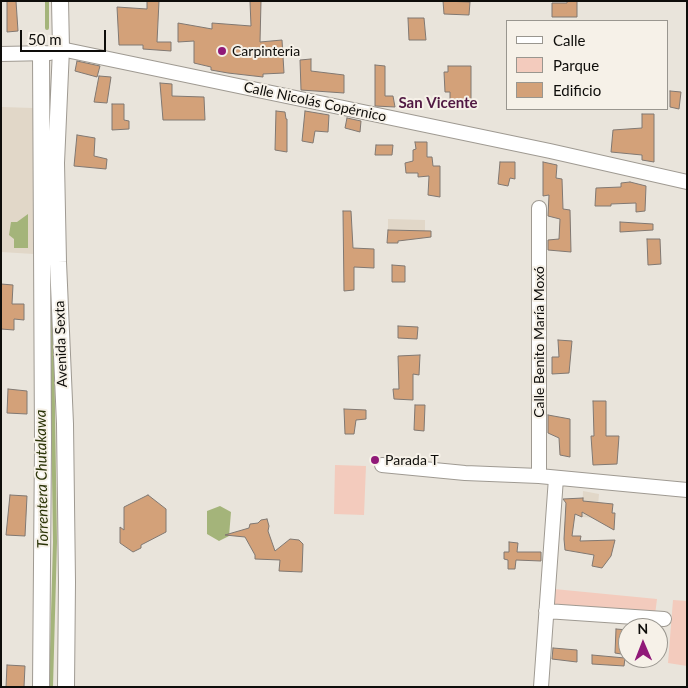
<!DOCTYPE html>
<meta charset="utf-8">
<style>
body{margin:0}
#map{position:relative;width:688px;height:688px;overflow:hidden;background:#e9e4db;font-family:Lato,sans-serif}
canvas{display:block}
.frame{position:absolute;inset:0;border:2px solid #0e0d0a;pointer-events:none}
.legend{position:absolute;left:506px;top:20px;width:162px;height:90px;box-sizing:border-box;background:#f6f1e8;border:1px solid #99968f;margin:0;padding:6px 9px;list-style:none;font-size:15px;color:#0e0d0a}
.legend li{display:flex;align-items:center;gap:10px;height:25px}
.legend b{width:25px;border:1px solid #99968f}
.north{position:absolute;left:618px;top:618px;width:50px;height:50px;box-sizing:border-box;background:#f6f1e8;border:1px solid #99968f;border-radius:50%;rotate:359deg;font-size:14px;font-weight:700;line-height:20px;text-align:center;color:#0e0d0a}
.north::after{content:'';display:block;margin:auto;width:18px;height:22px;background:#901978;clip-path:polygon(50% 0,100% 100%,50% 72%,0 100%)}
.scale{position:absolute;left:20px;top:30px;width:86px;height:22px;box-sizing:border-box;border:2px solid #0e0d0a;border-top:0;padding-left:6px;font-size:15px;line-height:18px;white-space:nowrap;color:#0e0d0a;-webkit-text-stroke:4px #f6f1e8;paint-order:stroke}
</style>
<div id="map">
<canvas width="688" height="688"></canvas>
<div class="frame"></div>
<ul class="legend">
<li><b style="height:6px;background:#fff"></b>Calle</li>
<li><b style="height:14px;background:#f3cbbd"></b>Parque</li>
<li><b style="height:14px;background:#d3a179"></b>Edificio</li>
</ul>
<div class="north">N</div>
<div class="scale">50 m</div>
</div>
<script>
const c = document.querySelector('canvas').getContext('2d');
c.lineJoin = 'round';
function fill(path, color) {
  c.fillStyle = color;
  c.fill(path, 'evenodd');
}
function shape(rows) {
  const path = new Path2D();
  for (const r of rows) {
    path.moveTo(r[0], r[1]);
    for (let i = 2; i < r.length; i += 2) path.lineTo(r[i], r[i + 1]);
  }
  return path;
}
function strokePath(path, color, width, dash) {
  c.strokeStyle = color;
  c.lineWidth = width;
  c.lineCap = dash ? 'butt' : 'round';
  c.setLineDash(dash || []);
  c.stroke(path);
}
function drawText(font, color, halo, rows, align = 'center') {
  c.font = font + ' Lato,sans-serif';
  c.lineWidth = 4;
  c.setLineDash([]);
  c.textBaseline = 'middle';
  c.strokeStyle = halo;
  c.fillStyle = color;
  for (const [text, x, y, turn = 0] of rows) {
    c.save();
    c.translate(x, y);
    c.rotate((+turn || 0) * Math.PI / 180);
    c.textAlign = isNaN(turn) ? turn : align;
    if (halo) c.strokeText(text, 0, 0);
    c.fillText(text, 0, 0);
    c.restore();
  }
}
fill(shape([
 [2,107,33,108,34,254,1,252],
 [388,219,425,220,425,231,388,230],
 [583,491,599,494,597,518,582,517]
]), '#e1d7c8');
fill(shape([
 [335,465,366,466,364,515,334,514],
 [554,589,657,599,655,615,553,605],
 [673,600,687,601,687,666,668,663]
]), '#f3cbbd');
fill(shape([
 [28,214,28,248,14,248,14,239,9,235,11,222,17,222],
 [220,506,231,512,229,536,219,541,207,534,207,511]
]), '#a4b47a');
strokePath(shape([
 [47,28,47,1],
 [51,276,55,542,51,687]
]), '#a4b47a', 4);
const building = shape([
 [7,1,16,1,18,31,7,32,7,1],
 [147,1,159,1,157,42,171,42,171,51,143,49,143,45,119,45,117,7,147,9,147,1],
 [250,1,261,1,260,42,282,40,284,73,263,74,263,77,228,73,211,70,211,67,194,63,194,41,178,42,178,23,212,29,212,23,251,26,250,1],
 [443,1,470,2,469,15,444,14,443,1],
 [567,1,577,1,577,17,552,17,552,3,567,3,567,1],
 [408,18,424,18,426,40,409,40,408,18],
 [311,59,311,71,344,75,344,93,301,90,300,60,311,59],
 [77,61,100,66,97,77,75,71,77,61],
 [375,65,385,66,385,96,393,96,395,107,375,106,375,65],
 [448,66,471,66,471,107,450,107,450,92,445,92,444,72,448,72,448,66],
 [99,76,111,77,107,103,94,102,99,76],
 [160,83,172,84,172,96,204,97,205,120,163,120,160,83],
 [670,91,681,92,679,109,670,107,670,91],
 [112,104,124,104,124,120,129,121,129,129,112,130,112,104],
 [276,111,285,112,286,119,287,119,287,152,275,150,276,111],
 [305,111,329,115,328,132,315,131,313,143,302,141,305,111],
 [642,114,654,114,654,162,642,160,642,155,611,152,613,130,642,128,642,114],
 [347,118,361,121,360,132,345,128,347,118],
 [77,135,95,138,94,156,107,159,106,169,74,166,77,135],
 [415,142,427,142,427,157,432,157,433,166,440,166,440,197,428,195,429,176,418,177,418,173,406,173,405,163,413,161,413,150,416,149,415,142],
 [376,145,393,145,392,155,375,155,376,145],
 [500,162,515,162,515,179,510,178,508,186,498,184,500,162],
 [543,162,557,165,556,178,562,179,563,209,570,210,571,252,548,250,548,240,559,239,560,219,548,216,549,195,543,196,543,162],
 [630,182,646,186,645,211,636,212,636,203,611,204,611,206,595,206,596,188,621,187,621,183,630,182],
 [343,211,351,211,353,248,374,249,374,268,354,267,354,290,344,291,343,211],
 [620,222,653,224,653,230,620,232,620,222],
 [388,230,431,231,431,237,398,241,398,243,387,243,388,230],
 [647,239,660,239,661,264,648,265,647,239],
 [392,265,405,266,405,282,392,282,392,265],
 [1,284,13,285,12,304,24,304,24,320,14,319,14,330,1,329,1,284],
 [398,326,418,327,417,339,398,338,398,326],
 [558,340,572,341,569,373,552,374,552,357,559,357,558,340],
 [420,355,419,375,413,374,413,400,394,399,393,389,399,389,398,356,420,355],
 [8,389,27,391,27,414,7,413,8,389],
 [593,401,606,401,606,436,619,436,617,464,593,465,591,436,594,436,593,401],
 [415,405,425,405,424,431,414,430,415,405],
 [344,409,366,410,366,419,356,420,354,434,345,434,344,409],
 [548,415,570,419,570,457,560,455,559,438,548,433,548,415],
 [10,495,27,496,25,536,6,535,10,495],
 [148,495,166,509,166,532,141,545,141,548,133,552,120,543,120,527,124,530,124,507,148,495],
 [583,498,583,501,613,504,612,513,615,513,614,530,582,512,582,517,575,514,572,536,581,536,580,541,615,540,611,556,602,568,592,566,594,555,565,550,564,539,566,503,563,499,583,498],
 [267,519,269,526,268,531,275,551,290,539,299,540,303,544,302,572,279,571,280,560,255,559,255,555,245,537,225,535,249,528,250,524,258,523,261,520,267,519],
 [509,542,518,543,517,552,541,552,541,561,516,560,515,569,508,569,508,560,504,559,504,552,509,552,509,542],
 [616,629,628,630,628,655,615,653,616,629],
 [553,648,577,650,577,662,552,659,553,648],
 [592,655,625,658,624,666,592,664,592,655],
 [7,665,25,666,24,687,6,687,7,665]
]);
fill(building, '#d3a179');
strokePath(building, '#807872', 1);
const minor = shape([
 [1,54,50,53,61,49,550,151,687,182],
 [382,465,465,473,539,476,687,490],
 [539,476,539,208],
 [546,611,664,619],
 [541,687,556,478]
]);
const tertiary = shape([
 [60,1,61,49,56,163,58,262,65,424,67,582,66,687],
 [41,53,43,442,41,687]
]);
strokePath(minor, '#9f9a92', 16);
strokePath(tertiary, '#9f9a92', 18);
strokePath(minor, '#fff', 14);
strokePath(tertiary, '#fff', 16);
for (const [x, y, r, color] of [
 [222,51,5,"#901978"],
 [375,460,5,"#901978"]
]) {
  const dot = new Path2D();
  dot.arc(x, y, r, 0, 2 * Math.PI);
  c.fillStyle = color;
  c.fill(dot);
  strokePath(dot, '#f6f1e8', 2);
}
drawText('14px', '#0e0d0a', '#f6f1e8', [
 ["Carpinteria",232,51],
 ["Parada T",385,460]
], 'left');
drawText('14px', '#0e0d0a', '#f6f1e8', [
 ["Calle Nicolás Copérnico",315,102,12],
 ["Calle Benito María Moxó",539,342,-90],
 ["Avenida Sexta",61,344,-92]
]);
drawText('bold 15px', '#511943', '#f6f1e8', [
 ["San Vicente",438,103]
]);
drawText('italic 15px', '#293205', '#f6f1e8', [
 ["Torrentera Chutakawa",42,479,-91]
]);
</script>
